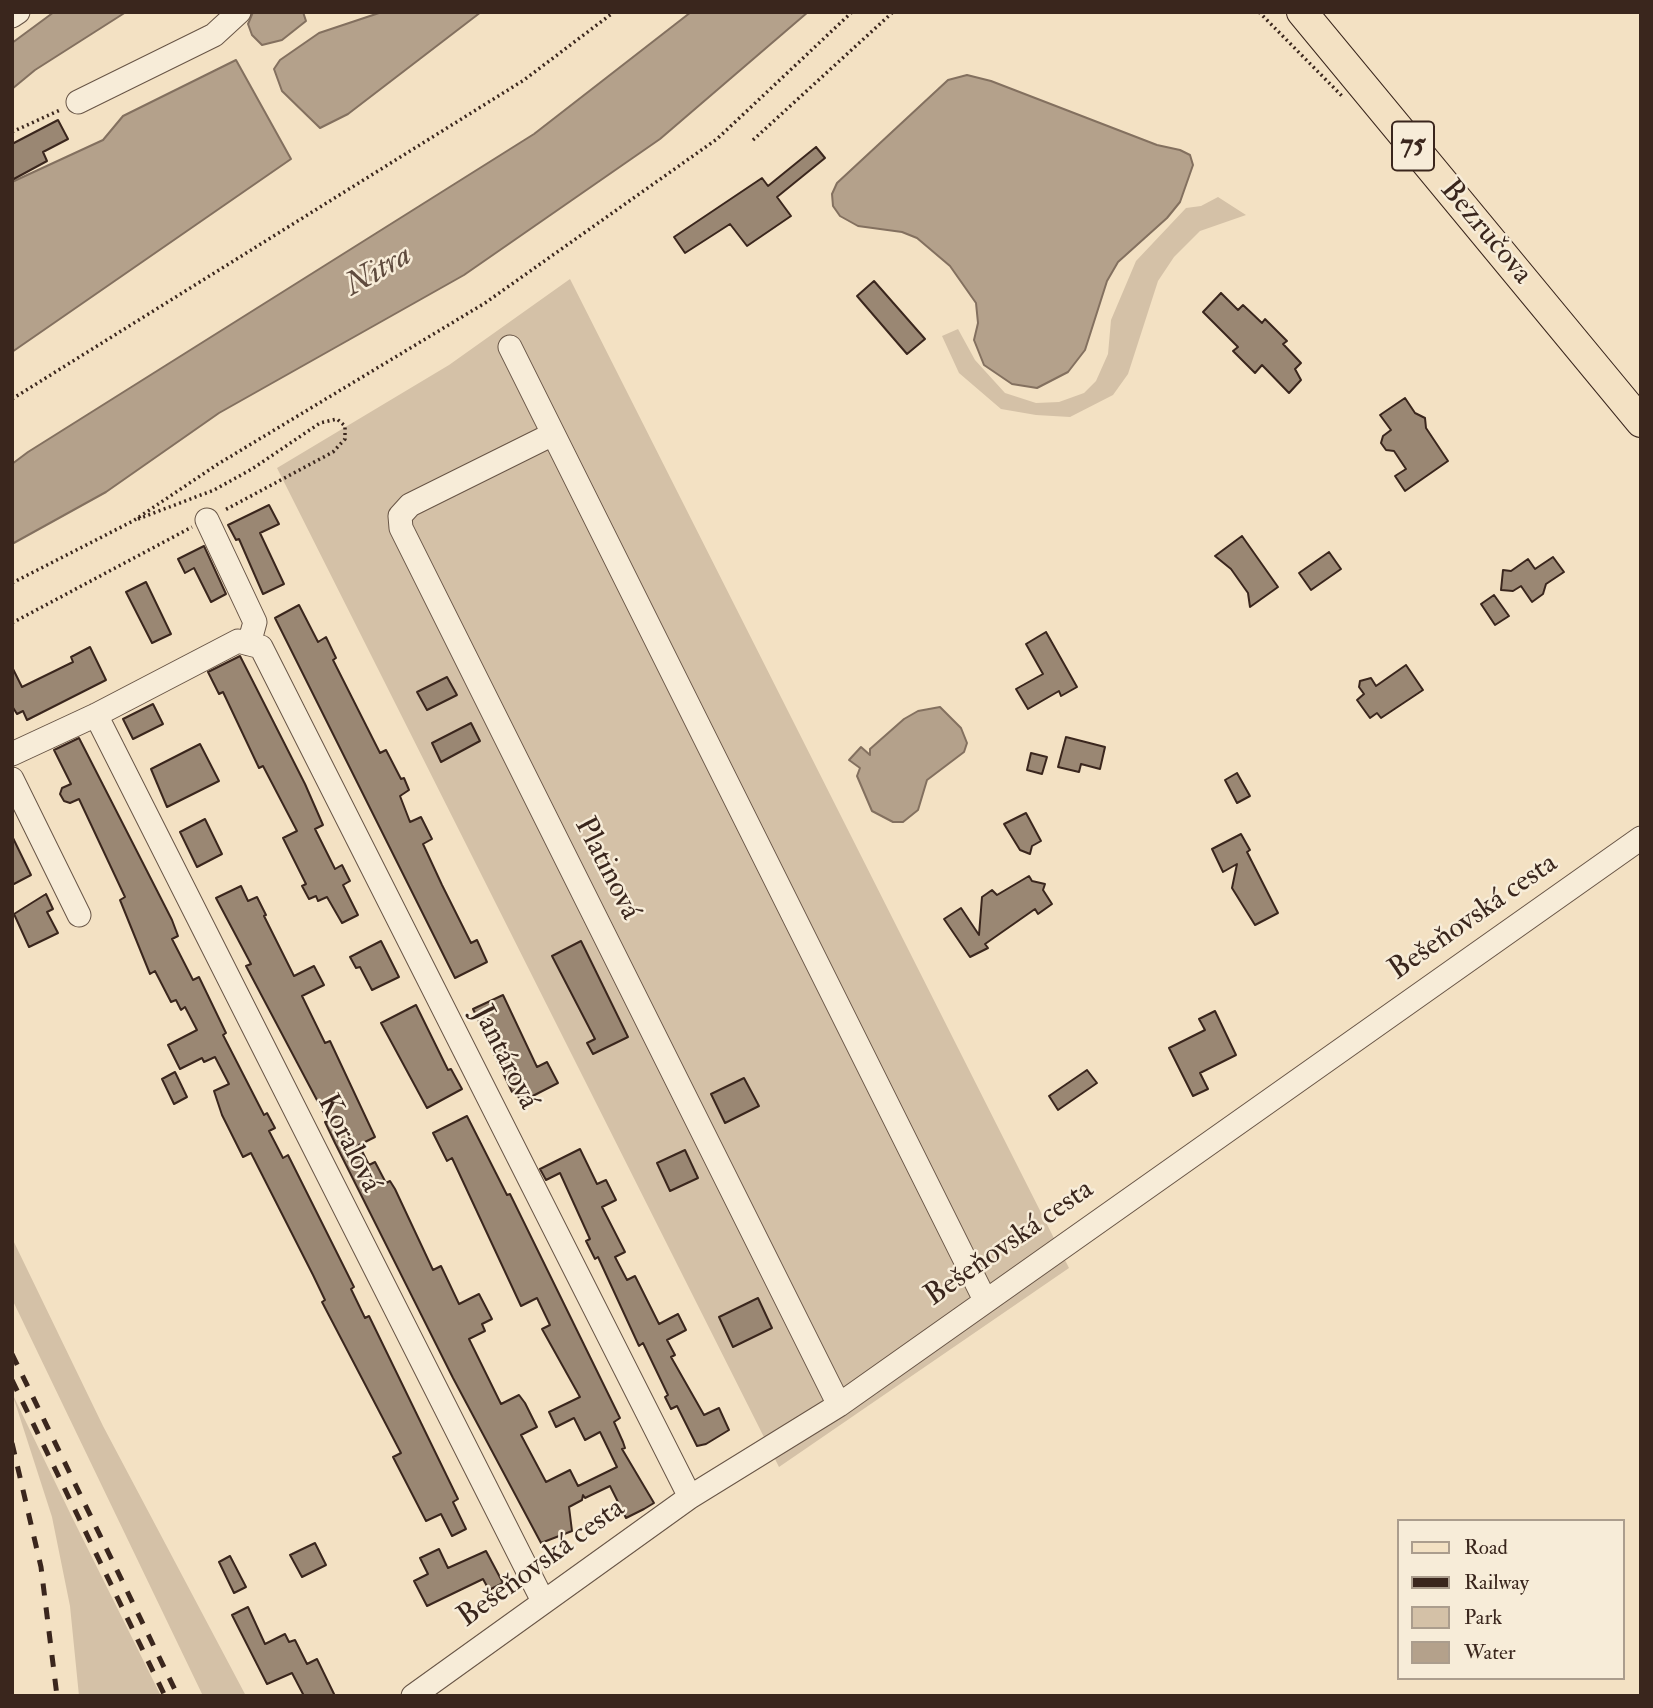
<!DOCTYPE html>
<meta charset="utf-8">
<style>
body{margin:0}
#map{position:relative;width:1653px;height:1708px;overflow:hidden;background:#f3e1c3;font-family:"IM FELL Double Pica",serif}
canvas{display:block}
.frame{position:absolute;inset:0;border:14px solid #3a261d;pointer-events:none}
.legend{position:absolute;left:1397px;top:1519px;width:228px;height:161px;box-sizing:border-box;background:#f7ecd8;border:2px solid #ab9d8d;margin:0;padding:9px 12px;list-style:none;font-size:21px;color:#3a261d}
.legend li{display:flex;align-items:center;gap:14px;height:35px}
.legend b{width:35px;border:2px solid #ab9d8d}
</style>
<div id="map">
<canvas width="1653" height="1708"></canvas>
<div class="frame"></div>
<ul class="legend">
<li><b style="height:9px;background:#f3e1c3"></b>Road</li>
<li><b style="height:9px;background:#3a261d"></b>Railway</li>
<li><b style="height:19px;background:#d4c1a7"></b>Park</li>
<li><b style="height:19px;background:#b4a18b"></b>Water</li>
</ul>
</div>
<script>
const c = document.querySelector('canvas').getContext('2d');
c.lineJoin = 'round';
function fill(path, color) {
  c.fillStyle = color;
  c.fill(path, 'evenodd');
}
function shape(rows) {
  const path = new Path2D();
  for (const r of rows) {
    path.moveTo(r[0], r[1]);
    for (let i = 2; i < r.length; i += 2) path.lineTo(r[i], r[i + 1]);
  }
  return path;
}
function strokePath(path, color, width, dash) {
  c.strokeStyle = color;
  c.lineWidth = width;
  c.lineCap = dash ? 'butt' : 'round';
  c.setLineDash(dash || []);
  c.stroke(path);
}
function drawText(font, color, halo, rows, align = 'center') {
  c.font = font + ' "IM FELL Double Pica",serif';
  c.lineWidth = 5;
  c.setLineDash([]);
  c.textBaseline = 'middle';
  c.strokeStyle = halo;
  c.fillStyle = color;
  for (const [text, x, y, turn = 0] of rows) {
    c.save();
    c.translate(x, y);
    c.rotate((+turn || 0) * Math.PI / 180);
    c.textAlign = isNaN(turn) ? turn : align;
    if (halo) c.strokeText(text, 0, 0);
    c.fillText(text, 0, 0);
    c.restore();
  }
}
fill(shape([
 [1218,197,1246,215,1200,231,1174,257,1158,281,1128,374,1113,395,1070,417,1036,415,1001,409,959,373,942,336,958,329,975,360,1005,393,1036,403,1059,402,1084,393,1096,381,1108,354,1111,320,1136,261,1186,208,1201,206],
 [570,279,1069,1268,779,1467,277,468,449,365],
 [12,1238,103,1426,246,1696,203,1696,12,1299],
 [12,1393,71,1515,161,1696,79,1696,70,1606,52,1517]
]), '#d4c1a7');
const water = shape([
 [54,12,126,12,35,70,12,89,12,43,54,12],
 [253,12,303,12,306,21,282,40,262,45,252,35,248,24,253,12],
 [382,12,481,12,348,114,320,128,282,91,274,69,280,60,319,33,382,12],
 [691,12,808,12,660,139,464,275,219,413,106,492,12,544,12,464,28,452,534,134,691,12],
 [236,60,291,159,12,352,12,182,103,140,123,116,236,60],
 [967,75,991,81,1157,145,1180,150,1190,155,1193,165,1180,202,1167,218,1118,262,1107,281,1085,350,1068,372,1037,388,1012,384,984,365,974,340,978,323,976,303,950,266,917,238,902,232,858,226,840,216,833,206,832,194,837,183,948,80,967,75],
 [940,707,961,728,967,743,964,752,927,780,918,810,903,822,893,822,872,811,857,776,860,768,849,760,861,747,870,755,870,749,904,719,918,711,940,707]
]);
fill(water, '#b4a18b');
strokePath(water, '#83705f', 2);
const building = shape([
 [58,120,68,139,43,152,47,161,12,180,12,144,58,120],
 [816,147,825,158,777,197,791,216,747,246,730,224,685,253,674,237,762,178,768,186,816,147],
 [874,281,925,339,907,354,857,296,874,281],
 [1221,293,1238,310,1243,305,1262,323,1265,319,1287,341,1283,344,1301,363,1295,369,1301,380,1289,393,1262,365,1255,373,1233,351,1238,347,1203,312,1221,293],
 [1405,398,1415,413,1425,418,1426,428,1448,461,1405,491,1395,476,1406,469,1394,451,1386,450,1381,443,1383,436,1391,430,1380,415,1405,398],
 [269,505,279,524,260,533,284,584,263,594,239,539,236,540,228,525,269,505],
 [1242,536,1278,587,1250,607,1248,593,1231,569,1215,556,1242,536],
 [204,546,226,594,211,602,194,568,185,573,178,559,204,546],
 [1329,552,1341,569,1311,590,1299,573,1329,552],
 [1553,557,1564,572,1546,584,1543,594,1532,602,1521,586,1513,591,1501,590,1503,570,1511,571,1528,559,1535,569,1553,557],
 [146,582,171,634,152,643,126,592,146,582],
 [1494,595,1509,616,1495,625,1481,604,1494,595],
 [299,605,318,642,326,637,336,658,333,660,380,753,386,750,401,779,404,778,409,790,400,796,410,822,421,817,432,839,423,844,442,885,471,943,477,940,487,962,455,978,275,618,299,605],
 [1046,632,1077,687,1061,696,1059,691,1028,709,1016,689,1043,674,1026,644,1046,632],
 [90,647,106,680,27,720,23,711,17,714,12,706,12,667,22,687,73,662,71,657,90,647],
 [240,656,305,784,323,825,315,829,335,869,342,865,350,881,343,885,358,915,342,923,327,897,318,901,316,896,309,899,302,886,306,884,283,838,297,831,263,766,259,768,223,692,219,694,208,672,240,656],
 [1406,665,1423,690,1381,718,1377,713,1370,718,1357,700,1364,694,1359,687,1360,681,1371,678,1376,686,1406,665],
 [447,677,457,695,427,710,417,692,447,677],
 [153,704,163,724,133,739,123,719,153,704],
 [471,723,480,741,441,762,432,743,471,723],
 [1066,737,1105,747,1100,769,1081,764,1079,772,1058,767,1066,737],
 [79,738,172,920,178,936,172,939,193,980,199,977,226,1033,223,1035,264,1115,267,1113,275,1128,269,1131,283,1158,288,1155,354,1287,351,1289,365,1318,369,1316,458,1499,453,1502,466,1529,452,1536,441,1514,426,1521,393,1457,401,1453,322,1302,325,1300,313,1275,251,1153,243,1157,222,1115,214,1091,229,1084,215,1057,204,1062,202,1058,180,1069,168,1045,197,1030,185,1007,181,1010,176,1000,171,1002,155,971,150,974,120,900,125,897,79,799,70,803,64,801,60,794,62,788,71,784,54,750,79,738],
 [200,744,219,781,167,807,151,769,200,744],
 [1031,753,1047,757,1042,774,1027,770,1031,753],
 [1237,773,1250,796,1237,803,1225,780,1237,773],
 [1026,813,1041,841,1032,846,1030,854,1020,850,1004,824,1026,813],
 [205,819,222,854,197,867,180,832,205,819],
 [1241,834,1250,850,1247,852,1278,913,1255,925,1232,888,1237,864,1223,872,1212,849,1241,834],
 [12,836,31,875,12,885,12,836],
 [1029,876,1032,881,1045,884,1043,890,1052,904,1038,914,1035,909,985,944,988,948,970,957,944,919,961,908,979,935,982,897,992,890,997,895,1029,876],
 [241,886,248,901,257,897,266,915,264,916,294,976,314,966,324,985,302,996,325,1043,330,1041,375,1137,359,1145,369,1165,375,1162,386,1183,390,1181,395,1189,433,1270,441,1266,459,1304,479,1294,492,1319,482,1324,485,1331,469,1339,501,1404,519,1395,525,1403,537,1427,521,1435,546,1482,570,1470,578,1486,617,1467,600,1432,585,1440,574,1418,556,1427,549,1412,580,1397,542,1329,550,1325,537,1298,521,1306,452,1158,447,1161,433,1133,467,1116,507,1195,510,1194,620,1418,614,1422,623,1442,625,1448,622,1449,654,1503,644,1509,626,1518,610,1486,585,1498,583,1495,582,1500,569,1507,572,1531,541,1543,453,1378,335,1143,325,1122,328,1121,246,966,251,964,216,898,241,886],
 [46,894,53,909,47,912,58,933,29,947,14,914,46,894],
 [381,941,399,977,372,990,360,967,356,968,350,957,381,941],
 [581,941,628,1037,593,1054,587,1043,595,1039,552,956,581,941],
 [503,995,537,1067,547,1062,558,1083,521,1102,515,1090,512,1092,473,1009,503,995],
 [416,1005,448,1070,451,1069,462,1089,427,1108,381,1023,416,1005],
 [1215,1011,1236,1055,1200,1073,1208,1089,1193,1096,1169,1048,1205,1030,1199,1019,1215,1011],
 [1087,1070,1097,1083,1058,1110,1049,1096,1087,1070],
 [175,1072,187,1097,174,1104,162,1079,175,1072],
 [744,1078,759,1106,725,1123,711,1094,744,1078],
 [580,1149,597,1184,606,1180,616,1200,602,1207,625,1252,615,1257,627,1280,635,1276,659,1324,678,1314,686,1330,667,1340,675,1355,671,1357,704,1415,719,1408,729,1430,706,1444,697,1446,677,1406,671,1409,665,1397,668,1395,643,1343,639,1346,598,1257,595,1259,586,1241,590,1239,560,1173,546,1180,540,1169,580,1149],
 [685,1150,698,1178,670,1191,657,1163,685,1150],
 [758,1298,772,1328,733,1347,719,1317,758,1298],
 [315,1543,326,1565,302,1577,290,1555,315,1543],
 [439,1549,448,1568,486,1551,503,1583,489,1590,483,1579,427,1606,414,1581,428,1574,420,1558,439,1549],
 [230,1556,246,1587,234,1593,219,1562,230,1556],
 [248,1607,265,1644,285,1634,289,1642,295,1640,307,1664,317,1659,335,1696,304,1696,292,1673,267,1684,232,1615,248,1607]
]);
fill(building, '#9a8773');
strokePath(building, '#3a261d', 2);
const minor = shape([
 [12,16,18,12],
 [78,102,214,35,239,12],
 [510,347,985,1300],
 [553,434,410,505,400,516,401,528,839,1405],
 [207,520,255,622,249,644],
 [96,715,543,1601],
 [12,754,96,715,238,641,261,647,690,1497],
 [12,779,79,915],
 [413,1696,690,1497,839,1405,1641,838]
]);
const major = shape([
 [1302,12,1641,422]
]);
strokePath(minor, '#685546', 25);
strokePath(major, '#3a261d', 32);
strokePath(shape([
 [1259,12,1342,96],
 [12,132,60,110],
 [753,140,893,12],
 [12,399,524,80,614,12],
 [138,519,214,490,252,469,320,423,337,419,345,426,345,439,333,452,223,511],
 [12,583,133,521,218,464,485,303,717,139,852,12],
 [12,623,192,527]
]), '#3a261d', 3.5, [2, 3.5]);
strokePath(minor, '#f7ecd8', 23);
strokePath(major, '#f3e1c3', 30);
strokePath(shape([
 [12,1354,178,1696],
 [12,1380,165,1696],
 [12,1443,41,1567,57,1696]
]), '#3a261d', 5, [12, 12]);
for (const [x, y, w] of [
 [1413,146,42]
]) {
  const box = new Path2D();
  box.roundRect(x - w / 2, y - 24.5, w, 49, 5);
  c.fillStyle = '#f7ecd8';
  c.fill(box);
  strokePath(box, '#3a261d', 2);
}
drawText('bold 28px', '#3a261d', null, [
 ["75",1413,146]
]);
drawText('30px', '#3a261d', '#f7ecd8', [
 ["Bezručova",1485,233,50],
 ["Platinová",606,869,63],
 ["Bešeňovská cesta",1474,918,-35],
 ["Jantárová",504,1058,63],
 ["Koralová",348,1144,63],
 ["Bešeňovská cesta",1010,1244,-35],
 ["Bešeňovská cesta",542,1564,-36]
]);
drawText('italic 32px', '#5f4b3e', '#f7ecd8', [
 ["Nitra",379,272,-30]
]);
</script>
